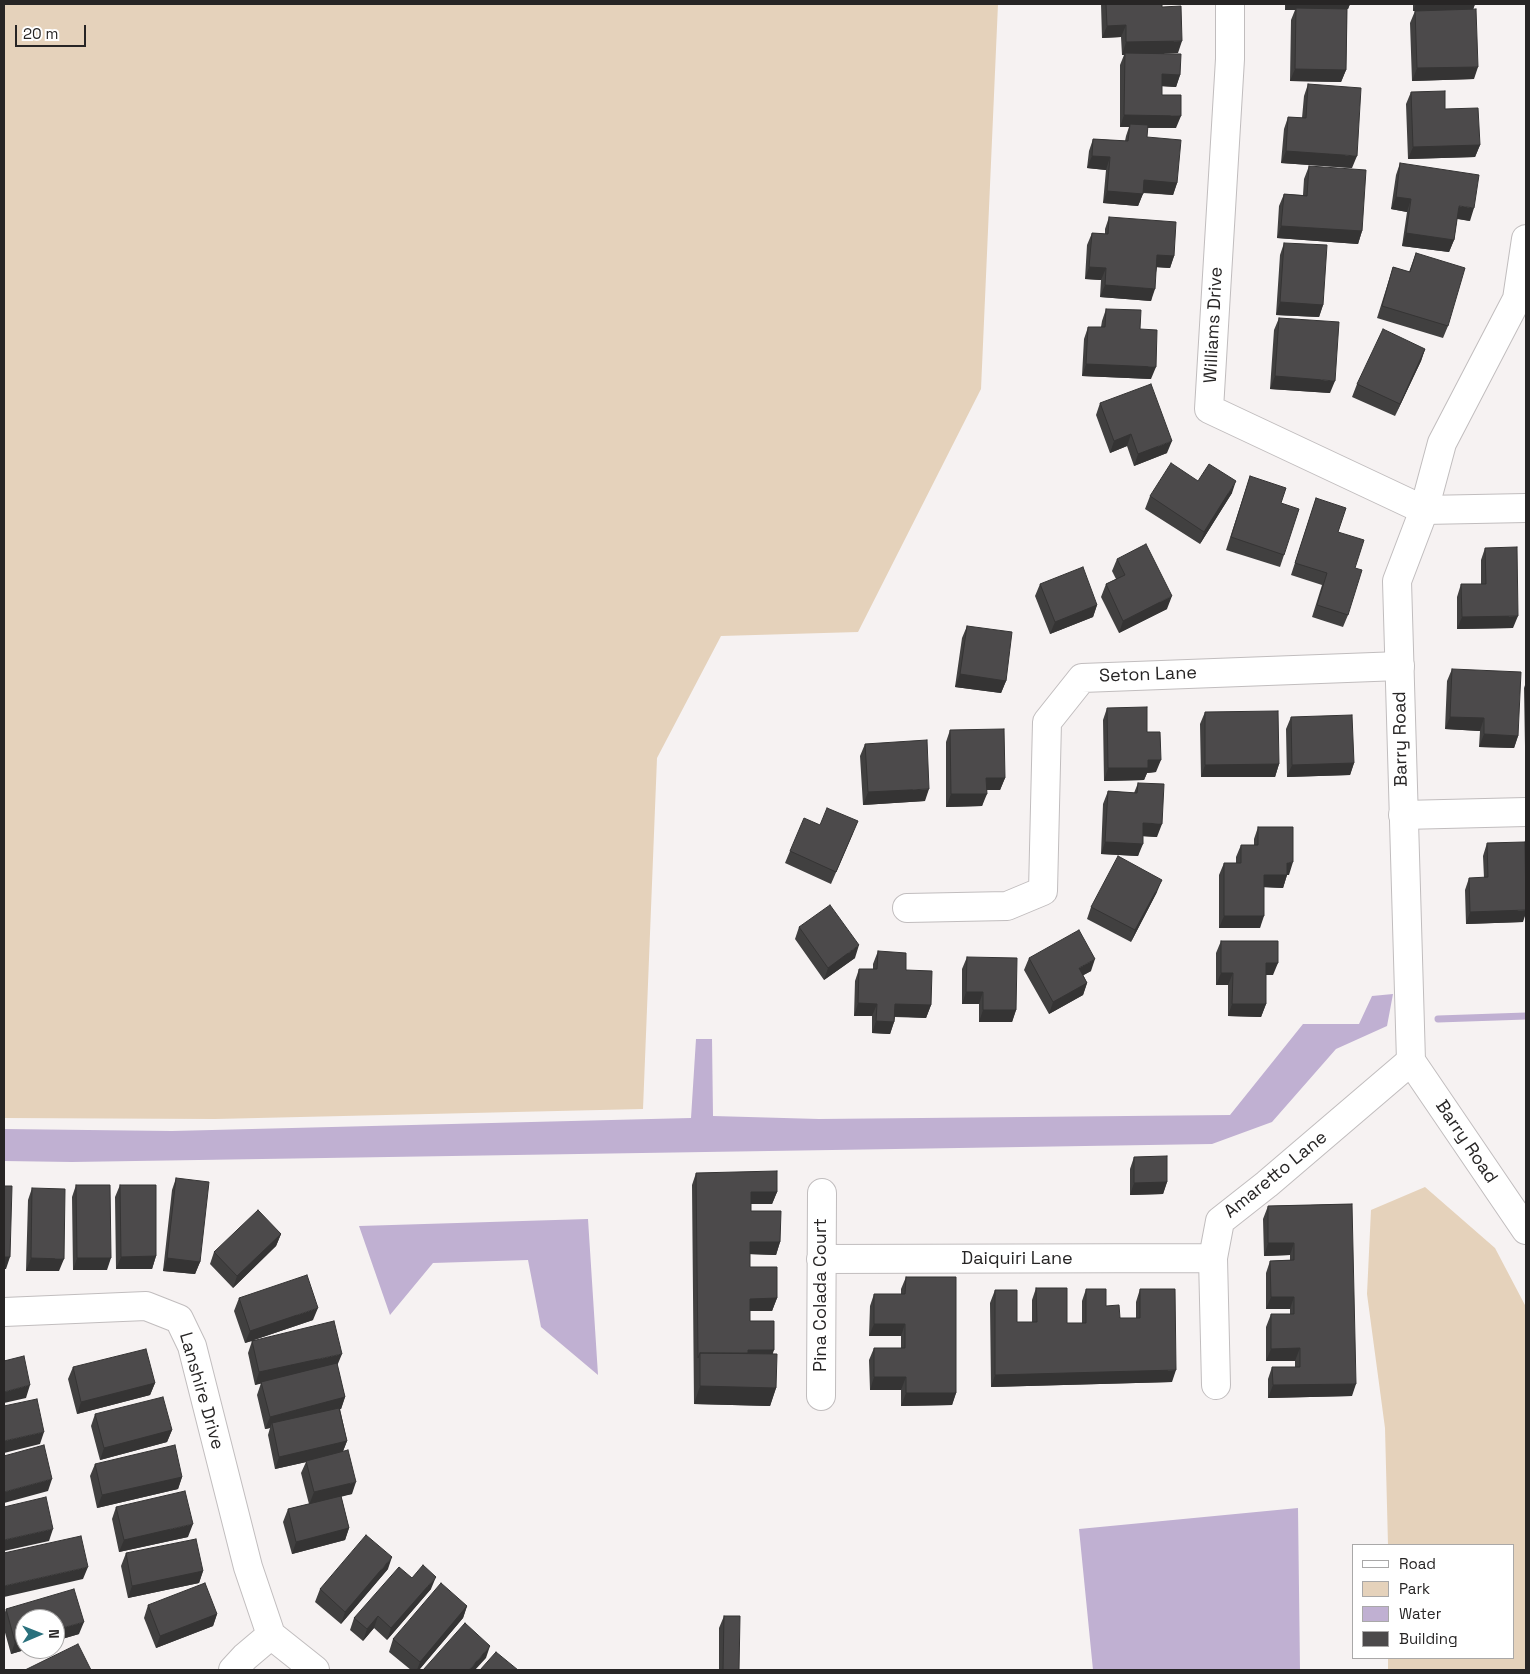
<!DOCTYPE html>
<style>
body{margin:0}
#map{position:relative;width:1530px;height:1674px;overflow:hidden;background:#f6f2f2;font-family:"Space Grotesk",sans-serif}
canvas{display:block}
.frame{position:absolute;inset:0;border:5px solid #272525;pointer-events:none}
.legend{position:absolute;left:1352px;top:1544px;width:162px;height:115px;box-sizing:border-box;background:#fff;border:1px solid #a9a8a8;margin:0;padding:6px 9px;list-style:none;font-size:15px;color:#272525}
.legend li{display:flex;align-items:center;gap:10px;height:25px}
.legend b{width:25px;border:1px solid #a9a8a8}
.north{position:absolute;left:15px;top:1609px;width:50px;height:50px;box-sizing:border-box;background:#fff;border:1px solid #a9a8a8;border-radius:50%;rotate:89deg;font-size:14px;font-weight:700;line-height:20px;text-align:center;color:#272525}
.north::after{content:'';display:block;margin:auto;width:18px;height:22px;background:#2a717d;clip-path:polygon(50% 0,100% 100%,50% 72%,0 100%)}
.scale{position:absolute;left:15px;top:25px;width:71px;height:22px;box-sizing:border-box;border:2px solid #272525;border-top:0;padding-left:6px;font-size:15px;line-height:18px;white-space:nowrap;color:#272525;-webkit-text-stroke:4px #fff;paint-order:stroke}
</style>
<div id="map">
<canvas width="1530" height="1674"></canvas>
<div class="frame"></div>
<ul class="legend">
<li><b style="height:6px;background:#fff"></b>Road</li>
<li><b style="height:14px;background:#e5d2bb"></b>Park</li>
<li><b style="height:14px;background:#c0b0d2"></b>Water</li>
<li><b style="height:14px;background:#4c4a4b"></b>Building</li>
</ul>
<div class="north">N</div>
<div class="scale">20 m</div>
</div>
<script>
const c = document.querySelector('canvas').getContext('2d');
c.lineJoin = 'round';
function fill(path, color) {
  c.fillStyle = color;
  c.fill(path, 'evenodd');
}
function shape(rows) {
  const path = new Path2D();
  for (const r of rows) {
    path.moveTo(r[0], r[1]);
    for (let i = 2; i < r.length; i += 2) path.lineTo(r[i], r[i + 1]);
  }
  return path;
}
function strokePath(path, color, width, dash) {
  c.strokeStyle = color;
  c.lineWidth = width;
  c.lineCap = dash ? 'butt' : 'round';
  c.setLineDash(dash || []);
  c.stroke(path);
}
function drawText(font, color, halo, rows, align = 'center') {
  c.font = font + ' "Space Grotesk",sans-serif';
  c.lineWidth = 5;
  c.setLineDash([]);
  c.textBaseline = 'middle';
  c.strokeStyle = halo;
  c.fillStyle = color;
  for (const [text, x, y, turn = 0] of rows) {
    c.save();
    c.translate(x, y);
    c.rotate((+turn || 0) * Math.PI / 180);
    c.textAlign = isNaN(turn) ? turn : align;
    if (halo) c.strokeText(text, 0, 0);
    c.fillText(text, 0, 0);
    c.restore();
  }
}
fill(shape([
 [4,4,998,4,981,389,858,632,721,636,657,758,643,1109,215,1119,4,1118],
 [1425,1187,1495,1248,1526,1307,1526,1670,1388,1670,1388,1658,1514,1658,1514,1545,1388,1545,1385,1428,1367,1294,1371,1210]
]), '#e5d2bb');
fill(shape([
 [1393,994,1387,1026,1336,1049,1272,1122,1212,1144,72,1162,4,1161,4,1129,172,1131,691,1118,696,1039,712,1039,713,1116,819,1119,1230,1115,1303,1024,1359,1024,1372,996],
 [588,1219,598,1375,541,1327,528,1260,433,1263,390,1315,359,1226],
 [1298,1508,1300,1670,1093,1670,1079,1529]
]), '#c0b0d2');
strokePath(shape([
 [1438,1019,1526,1016]
]), '#c0b0d2', 7);
const minor = shape([
 [1230,4,1230,59,1209,409,1424,510,1526,508],
 [1403,815,1526,812],
 [907,908,1007,906,1043,891,1047,722,1082,678,1400,666],
 [821,1259,1213,1258],
 [4,1312,146,1306,179,1319,192,1346,248,1567,271,1635,245,1657,233,1670],
 [1216,1385,1213,1258,1220,1221,1267,1184,1411,1061],
 [821,1396,822,1193],
 [271,1635,315,1670]
]);
const tertiary = shape([
 [1526,239,1517,299,1442,443,1424,510,1397,581,1411,1061,1526,1230]
]);
strokePath(minor, '#c1bdbe', 30);
strokePath(tertiary, '#c1bdbe', 30);
strokePath(minor, '#fff', 28);
strokePath(tertiary, '#fff', 28);
fill(shape([
 [1101,4,1162,4,1162,7,1178,53,1164,53,1180,75,1176,87,1162,86,1162,95,1176,128,1147,128,1147,137,1177,183,1173,195,1143,193,1138,206,1103,203,1106,170,1087,168,1089,151,1093,139,1125,141,1126,136,1129,127,1120,127,1120,65,1124,55,1122,55,1121,37,1102,38],
 [1285,4,1350,4,1348,9,1347,9,1346,70,1341,82,1290,81,1291,20,1295,10,1285,10],
 [1413,4,1475,4,1473,9,1474,79,1412,81,1410,23,1415,11,1413,11],
 [1308,84,1352,168,1281,163,1284,129,1288,117,1302,118,1304,96],
 [1411,92,1445,109,1480,145,1475,157,1408,159,1406,104],
 [1400,163,1470,221,1457,219,1454,240,1449,252,1402,246,1407,212,1391,209,1396,175],
 [1309,166,1362,231,1358,244,1277,238,1279,206,1284,194,1303,195,1304,179],
 [1109,217,1174,256,1170,268,1157,267,1151,301,1100,297,1101,280,1085,279,1087,245,1092,233,1105,234,1105,229],
 [1284,243,1323,305,1319,317,1276,315,1280,255],
 [1416,253,1448,326,1443,338,1377,318,1393,267,1409,272],
 [1106,309,1140,329,1151,379,1082,376,1084,339,1088,327,1101,327,1102,321],
 [1279,318,1330,393,1270,389,1274,330],
 [1425,349,1421,361,1395,416,1352,397,1357,384],
 [1100,403,1167,453,1134,466,1127,446,1110,453,1096,415],
 [1250,476,1281,503,1284,555,1280,567,1226,550],
 [1232,493,1200,544,1145,509,1150,496],
 [1316,498,1338,532,1355,568,1348,615,1343,627,1312,617,1322,585,1291,575],
 [1485,548,1513,628,1457,629,1457,597,1461,584,1481,584,1481,560],
 [1117,559,1167,609,1119,633,1101,597,1106,584,1116,579,1112,571],
 [1040,584,1097,605,1093,617,1050,634,1035,596],
 [967,626,1006,681,1001,693,955,687,962,638],
 [1452,669,1518,736,1514,748,1479,747,1480,731,1445,729,1447,681],
 [1526,682,1526,746,1525,746,1524,688],
 [1107,708,1147,732,1156,772,1147,773,1144,780,1104,781,1103,720],
 [1205,712,1279,764,1275,777,1201,777,1200,724],
 [1291,717,1354,763,1350,775,1287,777,1286,729],
 [950,730,1005,778,1000,790,987,790,982,806,946,807,946,742],
 [865,744,925,801,863,805,860,756],
 [1138,783,1157,837,1143,836,1138,856,1101,854,1103,804,1108,791,1134,793],
 [820,825,853,833,831,884,785,863,790,851],
 [1258,827,1289,875,1287,875,1283,888,1264,887,1260,928,1219,928,1219,875,1224,863,1236,863,1236,857,1241,845,1254,845,1254,839],
 [1487,843,1523,922,1466,924,1465,890,1469,878,1484,878,1483,856],
 [1157,892,1131,942,1087,919,1091,907],
 [799,927,855,958,824,980,795,939],
 [1221,941,1273,975,1266,975,1266,1004,1261,1017,1228,1016,1228,985,1216,985,1216,953],
 [878,951,906,970,931,1005,926,1018,895,1017,894,1022,890,1034,872,1033,872,1016,854,1016,855,981,859,969,873,969,873,964],
 [967,957,1016,1010,1012,1022,979,1022,979,1004,962,1004,962,969],
 [1029,958,1091,971,1083,975,1087,983,1083,995,1049,1014,1024,970],
 [1134,1157,1167,1182,1163,1194,1130,1195,1130,1169],
 [696,1173,777,1192,772,1204,751,1204,751,1211,780,1242,776,1255,750,1254,750,1267,777,1298,772,1311,750,1311,750,1321,773,1354,776,1388,770,1406,694,1404,692,1185],
 [176,1178,200,1262,195,1274,163,1271,172,1190],
 [76,1185,107,1270,73,1270,72,1197],
 [120,1185,156,1256,152,1269,116,1269,115,1197],
 [32,1188,59,1271,26,1271,28,1200],
 [1352,1204,1352,1396,1268,1398,1268,1379,1272,1367,1295,1367,1295,1361,1266,1361,1266,1327,1271,1314,1290,1314,1290,1309,1266,1309,1266,1273,1270,1261,1290,1260,1290,1255,1264,1256,1263,1219,1268,1206],
 [281,1234,276,1246,233,1288,210,1264,214,1252],
 [906,1277,956,1393,952,1405,901,1406,901,1390,870,1390,869,1360,874,1348,901,1348,901,1336,869,1336,870,1306,874,1294,901,1294,901,1289],
 [1036,1288,1067,1323,1082,1323,1082,1301,1086,1289,1120,1318,1136,1318,1136,1302,1140,1289,1172,1382,991,1387,990,1303,995,1290,1017,1322,1032,1322,1032,1300],
 [239,1298,313,1320,254,1340,337,1365,345,1397,341,1409,340,1409,347,1441,343,1451,352,1494,341,1496,349,1528,345,1540,292,1554,283,1522,288,1509,309,1504,301,1473,306,1462,275,1469,268,1435,270,1428,265,1429,257,1395,261,1383,255,1385,248,1353,252,1341,245,1343,234,1311],
 [73,1367,155,1383,150,1395,77,1414,68,1379],
 [95,1414,172,1430,167,1442,100,1460,91,1426],
 [95,1464,182,1477,178,1489,97,1508,90,1476],
 [116,1507,188,1537,119,1552,112,1519],
 [126,1553,203,1571,199,1583,128,1598,121,1566],
 [388,1569,341,1624,315,1602,320,1589],
 [412,1578,431,1589,387,1640,374,1628,363,1641,350,1630,354,1618],
 [148,1605,217,1614,213,1626,156,1648,144,1618],
 [467,1606,463,1618,419,1670,411,1670,389,1652,393,1639],
 [6,1609,79,1634,11,1654,4,1629,4,1615],
 [724,1616,739,1670,719,1670,719,1628]
]), '#414040');
fill(shape([
 [1287,4,1350,4,1348,9,1296,10,1296,8,1295,10,1285,10],
 [1416,4,1475,4,1473,10,1413,11],
 [1126,25,1121,37,1102,38,1107,26],
 [1182,41,1178,53,1125,55,1125,53,1124,55,1122,55,1126,42],
 [1478,67,1474,79,1412,81,1417,68],
 [1295,69,1346,70,1341,82,1290,81],
 [1162,74,1180,75,1176,87,1158,86],
 [1124,115,1181,116,1176,128,1130,127,1130,124,1129,127,1120,127],
 [1480,145,1475,157,1408,159,1413,147],
 [1286,151,1357,156,1352,168,1281,163],
 [1092,156,1110,157,1106,170,1087,168],
 [1144,180,1177,183,1173,195,1139,192],
 [1107,191,1143,194,1138,206,1103,203],
 [1396,197,1411,199,1407,212,1391,209],
 [1459,206,1474,208,1470,221,1454,218],
 [1281,226,1362,231,1358,244,1277,238],
 [1406,233,1454,240,1449,252,1402,246],
 [1157,255,1174,256,1170,268,1153,267],
 [1089,267,1106,268,1101,280,1085,279],
 [1105,285,1155,289,1151,301,1100,297],
 [1280,302,1323,305,1319,317,1276,315],
 [1425,349,1421,361,1395,416,1400,404],
 [1086,364,1156,367,1151,379,1082,376],
 [1275,376,1335,381,1330,393,1270,389],
 [1131,434,1127,446,1110,453,1114,441],
 [1172,441,1167,453,1134,466,1138,454],
 [1236,481,1232,493,1200,544,1204,532],
 [1172,596,1167,609,1119,633,1123,621],
 [1097,605,1093,617,1050,634,1055,622],
 [1518,616,1513,628,1457,629,1462,617],
 [960,674,1006,681,1001,693,955,687],
 [1450,717,1484,718,1480,731,1445,729],
 [1484,734,1518,736,1514,748,1479,747],
 [1148,760,1161,760,1156,772,1147,773,1144,780,1104,781,1108,768],
 [1354,763,1350,775,1287,777,1292,765],
 [1279,764,1275,777,1201,777,1205,765],
 [986,778,1005,778,1000,790,982,790],
 [929,789,925,801,863,805,868,792],
 [951,794,987,794,982,806,946,807],
 [1143,823,1162,824,1157,837,1139,836],
 [1105,842,1143,844,1138,856,1101,854],
 [1293,862,1289,875,1282,875,1287,863],
 [1264,875,1287,875,1283,888,1260,887],
 [1162,880,1157,892,1131,942,1135,930],
 [1526,910,1526,913,1523,922,1466,924,1470,912],
 [1224,916,1264,916,1260,928,1219,928],
 [859,945,855,958,824,980,828,968],
 [1095,959,1091,971,1075,980,1079,968],
 [1266,963,1278,963,1273,975,1262,975],
 [1221,973,1233,973,1228,985,1216,985],
 [1087,983,1083,995,1049,1014,1053,1002],
 [966,992,983,992,979,1004,962,1004],
 [858,1003,877,1004,872,1016,854,1016],
 [895,1004,931,1005,926,1018,890,1016],
 [1232,1004,1266,1004,1261,1017,1228,1016],
 [983,1010,1016,1010,1012,1022,979,1022],
 [876,1021,894,1022,890,1034,872,1033],
 [1167,1182,1163,1194,1130,1195,1134,1183],
 [751,1192,777,1192,772,1204,746,1204],
 [281,1234,276,1246,233,1288,237,1276],
 [750,1242,780,1242,776,1255,746,1254],
 [1268,1243,1294,1243,1290,1255,1264,1256],
 [156,1256,152,1269,116,1269,121,1257],
 [4,1257,10,1257,6,1269,4,1269],
 [31,1258,64,1259,59,1271,26,1271],
 [77,1258,111,1258,107,1270,73,1270],
 [167,1258,200,1262,195,1274,163,1271],
 [1271,1297,1294,1297,1290,1309,1266,1309],
 [777,1298,772,1311,746,1311,750,1299],
 [318,1308,313,1320,245,1343,250,1331],
 [874,1324,905,1324,901,1336,869,1336],
 [1300,1348,1295,1361,1266,1361,1271,1349],
 [748,1350,774,1350,770,1362,746,1362],
 [342,1354,337,1366,255,1385,259,1372],
 [1176,1370,1172,1382,991,1387,995,1375],
 [874,1377,906,1377,901,1390,870,1390],
 [155,1383,150,1395,77,1414,81,1402],
 [1356,1384,1352,1396,1268,1398,1273,1385],
 [30,1385,26,1398,4,1403,4,1392],
 [700,1386,776,1388,770,1406,694,1404],
 [906,1393,956,1393,952,1405,901,1406],
 [345,1397,341,1409,273,1427,272,1423,270,1428,265,1429,270,1417],
 [172,1430,167,1442,100,1460,104,1448],
 [44,1432,40,1444,4,1453,4,1441],
 [347,1441,342,1454,275,1469,279,1457],
 [182,1477,178,1489,97,1508,102,1495],
 [52,1479,48,1491,4,1503,4,1492],
 [356,1482,352,1494,309,1505,314,1492],
 [193,1524,188,1537,119,1552,124,1540],
 [349,1528,345,1540,292,1554,296,1542],
 [53,1529,49,1541,4,1551,4,1540],
 [392,1557,388,1569,341,1624,345,1612],
 [88,1567,83,1579,4,1597,4,1586],
 [203,1571,199,1583,128,1598,132,1586],
 [436,1577,431,1589,387,1640,391,1628],
 [467,1606,463,1618,419,1670,417,1670,420,1662],
 [217,1614,213,1626,156,1648,160,1636],
 [378,1616,374,1628,363,1641,367,1629],
 [84,1622,79,1634,55,1641,55,1630],
 [25,1639,25,1649,28,1649,11,1654,15,1642],
 [490,1646,486,1658,475,1670,469,1670]
]), '#353434');
const building = shape([
 [1106,4,1162,4,1162,7,1181,6,1182,41,1126,42,1126,25,1107,26,1106,4],
 [1296,8,1347,9,1346,70,1295,69,1296,8],
 [1476,9,1478,67,1417,68,1415,11,1476,9],
 [1125,53,1181,54,1180,75,1162,74,1162,95,1181,95,1181,116,1124,115,1125,53],
 [1308,84,1361,88,1357,156,1286,151,1288,117,1306,118,1308,84],
 [1445,91,1445,109,1478,108,1480,145,1413,147,1411,92,1445,91],
 [1130,124,1148,125,1147,137,1181,140,1177,183,1144,180,1143,194,1107,191,1110,157,1092,156,1093,139,1128,141,1130,124],
 [1400,163,1479,175,1474,208,1459,206,1454,240,1406,233,1411,199,1396,197,1400,163],
 [1309,166,1366,170,1362,231,1281,226,1284,194,1307,196,1309,166],
 [1109,217,1176,222,1174,256,1157,255,1155,289,1105,285,1106,268,1089,267,1092,233,1108,234,1109,217],
 [1284,243,1327,245,1323,305,1280,302,1284,243],
 [1416,253,1465,268,1448,326,1382,306,1393,267,1410,272,1416,253],
 [1106,309,1141,310,1140,329,1157,330,1156,367,1086,364,1088,327,1105,327,1106,309],
 [1279,318,1339,322,1335,381,1275,376,1279,318],
 [1383,329,1425,349,1400,404,1357,384,1383,329],
 [1151,384,1172,441,1138,454,1131,434,1114,441,1100,403,1151,384],
 [1171,463,1198,481,1209,464,1236,481,1204,532,1150,496,1171,463],
 [1250,476,1286,488,1281,503,1299,509,1284,555,1231,537,1250,476],
 [1316,498,1346,508,1338,532,1364,540,1355,568,1362,570,1348,615,1317,605,1327,573,1295,563,1316,498],
 [1146,544,1172,596,1123,621,1106,584,1125,575,1117,559,1146,544],
 [1517,547,1518,616,1462,617,1461,584,1486,584,1485,548,1517,547],
 [1083,567,1097,605,1055,622,1040,584,1083,567],
 [967,626,1012,632,1006,681,960,674,967,626],
 [1452,669,1521,672,1518,736,1484,734,1484,718,1450,717,1452,669],
 [1147,707,1147,732,1160,732,1161,760,1148,760,1148,768,1108,768,1107,708,1147,707],
 [1278,711,1279,764,1205,765,1205,712,1278,711],
 [1352,715,1354,763,1292,765,1291,717,1352,715],
 [1004,729,1005,778,986,778,987,794,951,794,950,730,1004,729],
 [927,740,929,789,868,792,865,744,927,740],
 [1138,783,1164,784,1162,824,1143,823,1143,844,1105,842,1108,791,1137,793,1138,783],
 [827,808,858,821,836,872,790,851,804,818,820,825,827,808],
 [1258,827,1293,827,1293,862,1287,863,1287,875,1264,875,1264,916,1224,916,1224,863,1241,863,1241,845,1258,845,1258,827],
 [1525,842,1526,910,1470,912,1469,878,1488,877,1487,843,1525,842],
 [1118,856,1162,880,1135,930,1091,907,1118,856],
 [830,905,859,945,828,968,799,927,830,905],
 [1079,930,1095,959,1079,968,1087,983,1053,1002,1029,958,1079,930],
 [1221,941,1278,941,1278,963,1266,963,1266,1004,1232,1004,1233,973,1221,973,1221,941],
 [878,951,906,953,906,970,932,971,931,1005,895,1004,894,1022,876,1021,877,1004,858,1003,859,969,877,969,878,951],
 [967,957,1017,958,1016,1010,983,1010,983,992,966,992,967,957],
 [1167,1156,1167,1182,1134,1183,1134,1157,1167,1156],
 [777,1171,777,1192,751,1192,751,1211,781,1211,780,1242,750,1242,750,1267,777,1267,777,1298,750,1299,750,1321,774,1321,774,1350,748,1350,748,1353,700,1353,698,1358,696,1173,777,1171],
 [176,1178,209,1182,200,1262,167,1258,176,1178],
 [76,1185,110,1185,111,1258,77,1258,76,1185],
 [120,1185,156,1185,156,1256,121,1257,120,1185],
 [4,1186,12,1186,10,1257,4,1257,4,1186],
 [32,1188,65,1189,64,1259,31,1258,32,1188],
 [1352,1204,1356,1384,1273,1385,1272,1367,1300,1367,1300,1348,1271,1349,1271,1314,1294,1314,1294,1297,1271,1297,1270,1261,1294,1260,1294,1243,1268,1243,1268,1206,1352,1204],
 [258,1210,281,1234,237,1276,214,1252,258,1210],
 [307,1275,318,1308,250,1331,239,1298,307,1275],
 [906,1277,956,1277,956,1393,906,1393,906,1377,874,1377,874,1348,905,1348,905,1324,874,1324,874,1294,905,1294,906,1277],
 [1036,1288,1067,1288,1067,1323,1086,1323,1086,1289,1106,1289,1106,1306,1119,1305,1120,1318,1140,1318,1140,1289,1175,1289,1176,1370,995,1375,995,1290,1017,1290,1017,1322,1037,1322,1036,1288],
 [334,1321,342,1354,259,1372,252,1341,334,1321],
 [146,1349,155,1383,81,1402,73,1367,146,1349],
 [700,1353,777,1354,776,1388,700,1386,700,1353],
 [24,1356,30,1385,4,1392,4,1361,24,1356],
 [337,1363,345,1397,270,1417,261,1382,337,1363],
 [163,1397,172,1430,104,1448,95,1414,163,1397],
 [37,1399,44,1432,4,1441,4,1406,37,1399],
 [339,1408,347,1441,279,1457,272,1423,339,1408],
 [44,1445,52,1479,4,1492,4,1456,44,1445],
 [175,1445,182,1477,102,1495,95,1464,175,1445],
 [348,1450,356,1482,314,1492,306,1461,348,1450],
 [185,1491,193,1524,124,1540,116,1507,185,1491],
 [341,1496,349,1528,296,1542,288,1509,341,1496],
 [46,1497,53,1529,4,1540,4,1507,46,1497],
 [366,1535,392,1557,345,1612,320,1589,366,1535],
 [81,1536,88,1567,4,1586,4,1553,81,1536],
 [196,1539,203,1571,132,1586,126,1553,196,1539],
 [423,1565,436,1577,391,1628,378,1616,367,1629,354,1618,399,1567,412,1578,423,1565],
 [205,1583,217,1614,160,1636,148,1605,205,1583],
 [441,1583,467,1606,420,1662,393,1639,441,1583],
 [74,1589,84,1622,55,1630,55,1619,25,1619,25,1639,15,1642,6,1609,74,1589],
 [724,1616,740,1616,739,1670,723,1670,724,1616],
 [465,1623,490,1646,469,1670,423,1670,465,1623],
 [78,1644,91,1670,25,1670,78,1644],
 [496,1652,518,1670,480,1670,496,1652]
]);
fill(building, '#4c4a4b');
strokePath(building, '#353434', 1);
drawText('18px', '#272525', '#fff', [
 ["Williams Drive",1214,325,-87],
 ["Seton Lane",1148,675,-2],
 ["Barry Road",1401,739,-91],
 ["Barry Road",1466,1142,56],
 ["Amaretto Lane",1276,1175,-39],
 ["Daiquiri Lane",1017,1259],
 ["Pina Colada Court",821,1295,-90],
 ["Lanshire Drive",201,1391,74]
]);
</script>
